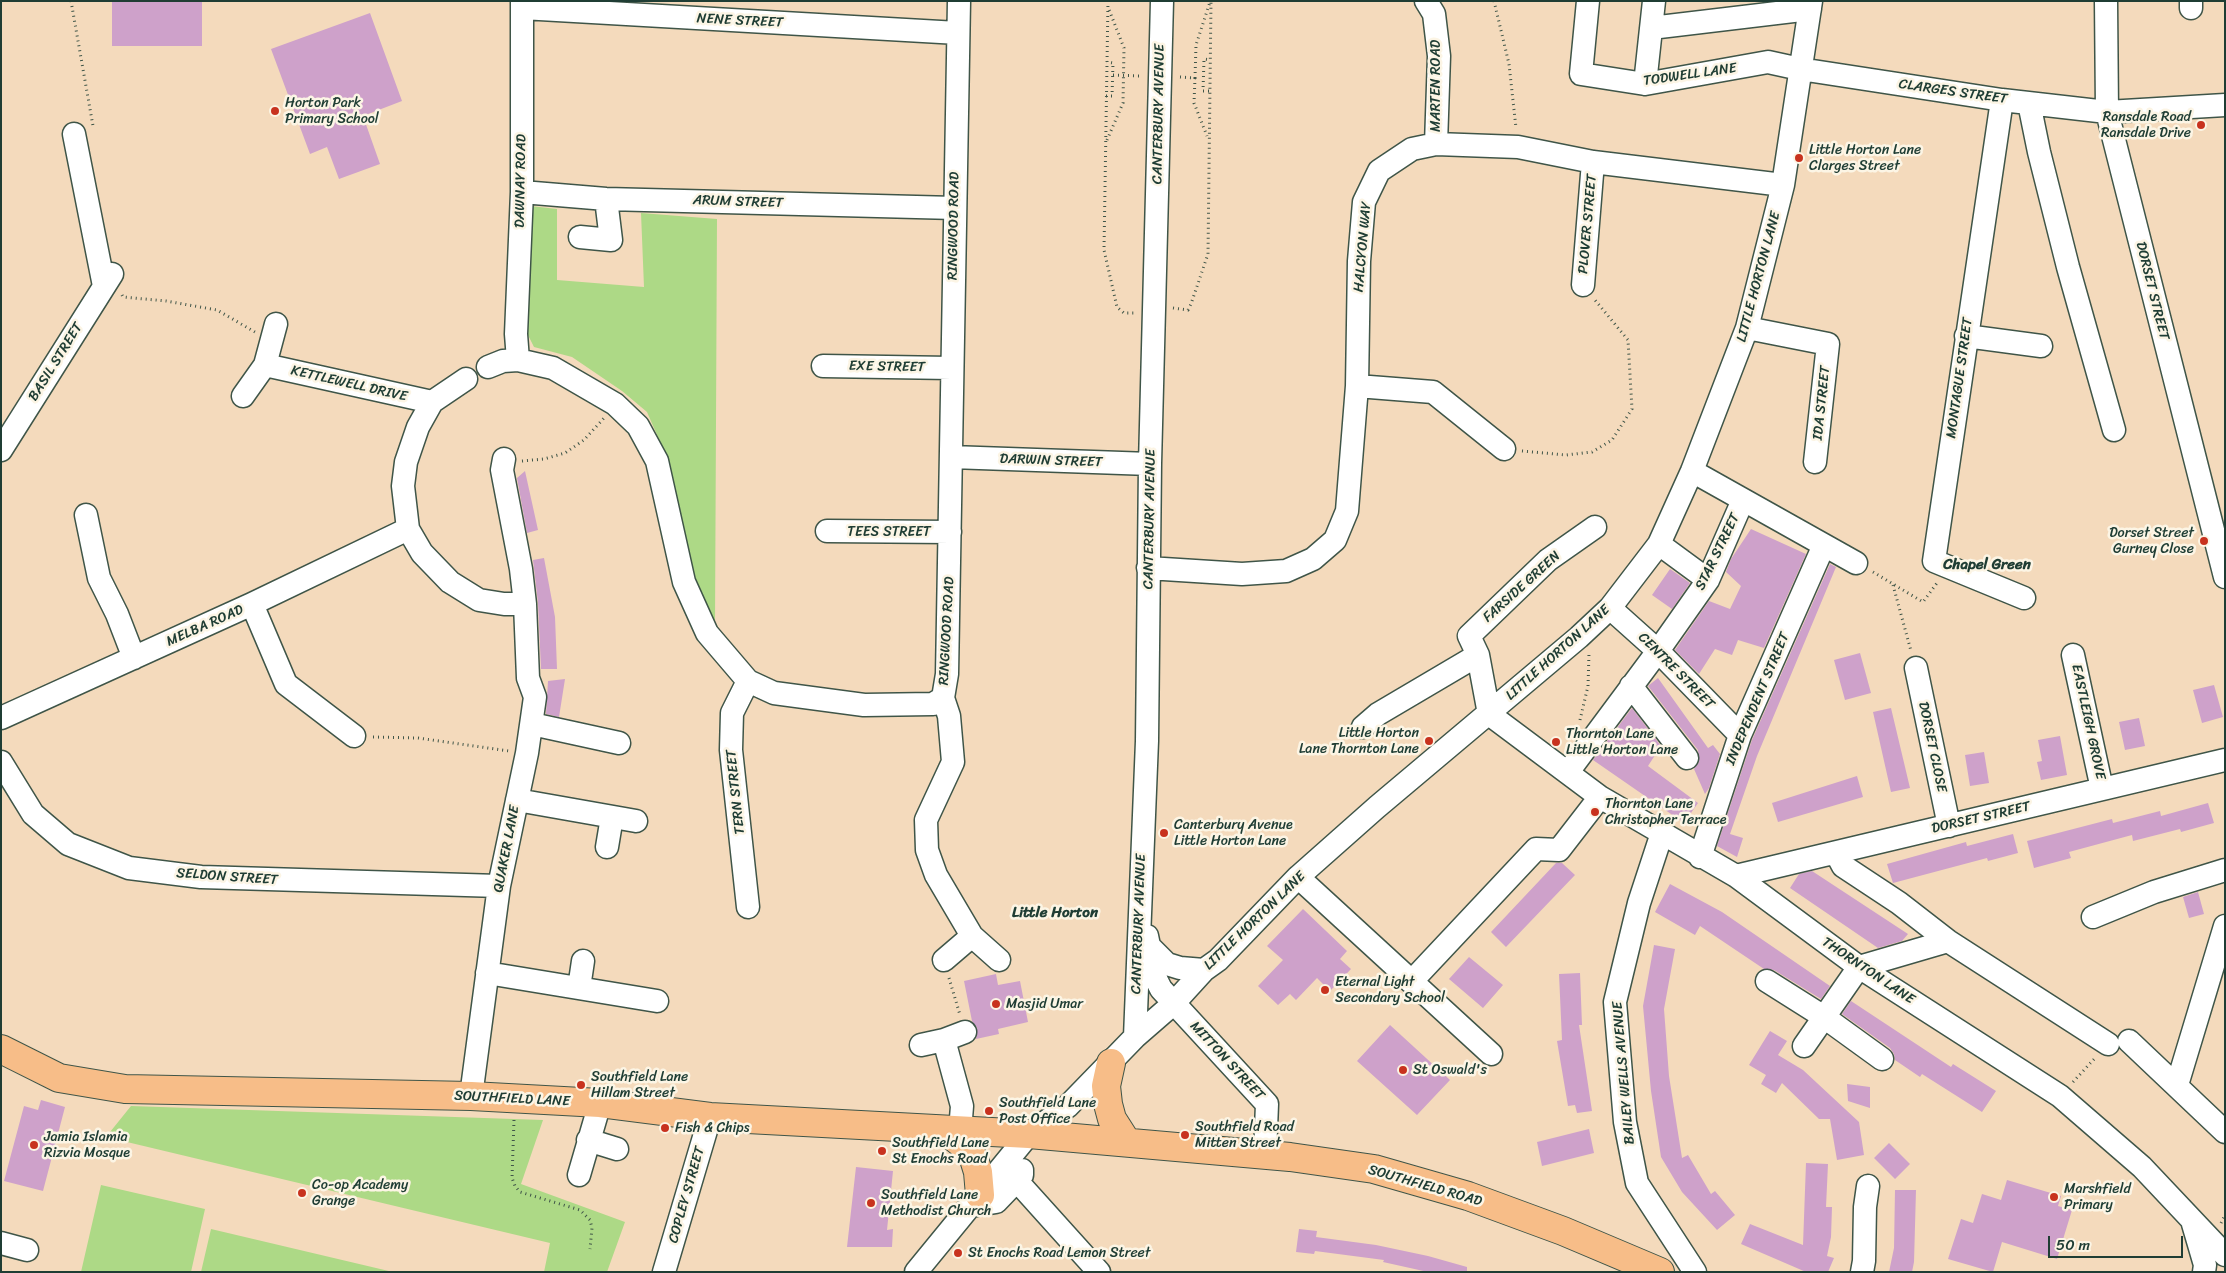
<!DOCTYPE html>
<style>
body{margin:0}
#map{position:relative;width:2226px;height:1273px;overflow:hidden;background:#f4dabc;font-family:Sriracha,sans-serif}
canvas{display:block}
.frame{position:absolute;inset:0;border:2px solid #1f3d34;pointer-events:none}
.scale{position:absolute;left:2048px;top:1236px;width:135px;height:22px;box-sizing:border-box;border:2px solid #1f3d34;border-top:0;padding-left:6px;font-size:15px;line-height:18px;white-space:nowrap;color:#1f3d34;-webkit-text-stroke:4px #fcf5e5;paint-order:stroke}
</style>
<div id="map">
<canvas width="2226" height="1273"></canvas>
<div class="frame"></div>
<div class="scale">50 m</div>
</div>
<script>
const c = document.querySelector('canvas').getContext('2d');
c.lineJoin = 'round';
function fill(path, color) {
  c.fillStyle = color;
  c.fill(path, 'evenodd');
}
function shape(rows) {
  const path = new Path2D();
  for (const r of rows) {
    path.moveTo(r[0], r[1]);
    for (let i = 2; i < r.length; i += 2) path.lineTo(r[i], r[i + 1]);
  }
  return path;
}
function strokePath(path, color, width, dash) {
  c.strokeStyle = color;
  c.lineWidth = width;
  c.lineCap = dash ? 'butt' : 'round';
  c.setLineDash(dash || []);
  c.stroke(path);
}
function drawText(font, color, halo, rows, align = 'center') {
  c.font = font + ' Sriracha,sans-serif';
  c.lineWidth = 5;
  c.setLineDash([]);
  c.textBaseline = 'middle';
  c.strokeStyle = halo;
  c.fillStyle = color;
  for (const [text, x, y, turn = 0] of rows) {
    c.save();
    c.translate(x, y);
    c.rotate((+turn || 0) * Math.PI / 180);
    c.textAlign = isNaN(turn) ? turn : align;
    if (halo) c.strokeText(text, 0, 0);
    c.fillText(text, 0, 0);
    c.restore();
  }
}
fill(shape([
 [531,206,557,209,557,280,644,287,641,213,717,219,715,623,692,573,668,460,647,412,622,391,572,357,534,347,527,333],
 [131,1106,543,1120,521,1184,625,1222,607,1272,544,1272,550,1243,106,1137],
 [101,1185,205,1209,191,1272,81,1272],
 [211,1229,393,1272,201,1272]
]), '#add986');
fill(shape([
 [112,1,202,1,202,46,112,46],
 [370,13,402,101,363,116,380,164,339,179,327,147,310,154,271,49],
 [525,471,538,530,527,533,517,478],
 [1751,529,1806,554,1764,648,1738,640,1732,655,1715,649,1699,674,1675,650,1709,601,1730,609,1741,586,1726,572,1731,559],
 [544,558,555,617,557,669,541,669,538,603,533,560],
 [1830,564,1836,567,1757,756,1730,834,1743,838,1737,857,1717,846,1752,740],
 [1670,569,1690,583,1672,609,1652,595],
 [1860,653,1871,693,1845,700,1834,660],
 [1658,678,1708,748,1713,745,1720,754,1709,788,1705,794,1694,769,1699,762,1698,750,1648,686],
 [565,679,559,717,546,714,548,681],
 [2214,685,2223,717,2202,723,2193,690],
 [1632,708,1661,746,1648,766,1698,803,1684,823,1593,760],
 [1891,708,1910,788,1891,792,1873,712],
 [2139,718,2145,746,2125,750,2119,722],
 [2060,736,2067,775,2041,780,2037,762,2042,761,2038,740],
 [1984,752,1989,783,1970,786,1965,755],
 [1857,776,1863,797,1778,822,1772,803],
 [2208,803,2214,823,2181,832,2180,829,2133,841,2132,835,2069,852,2071,858,2034,868,2027,841,2112,819,2113,823,2160,811,2161,816],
 [2013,834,2018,853,1988,861,1987,858,1893,883,1887,864,1966,842,1967,846],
 [1556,863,1562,863,1575,875,1506,947,1491,932],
 [1812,871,1908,934,1902,941,1878,948,1790,888,1799,874],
 [1670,884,1722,912,1830,986,1821,999,1774,970,1764,969,1700,926,1695,935,1655,912],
 [2198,892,2204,914,2189,918,2183,897],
 [1303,909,1347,951,1340,959,1351,969,1330,991,1317,978,1296,1000,1290,994,1278,1005,1258,986,1283,960,1267,946],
 [1654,945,1675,949,1664,1009,1669,1076,1682,1158,1688,1155,1711,1194,1715,1191,1735,1215,1717,1230,1682,1192,1661,1157,1651,1091,1643,1006],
 [1469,957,1503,985,1483,1008,1449,979],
 [1580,973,1582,1025,1579,1025,1592,1111,1577,1113,1575,1105,1568,1106,1557,1041,1562,1040,1559,974],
 [996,974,998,985,1020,981,1028,1022,998,1029,999,1034,976,1039,977,1028,972,1021,964,981],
 [1851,1001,1951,1067,1953,1064,1996,1091,1982,1112,1922,1074,1920,1077,1895,1060,1894,1054,1890,1048,1842,1014],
 [1390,1025,1450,1080,1417,1115,1357,1061],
 [1770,1031,1787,1041,1778,1055,1803,1070,1859,1122,1864,1155,1837,1160,1830,1119,1819,1119,1782,1083,1776,1093,1761,1084,1766,1075,1749,1065],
 [1847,1084,1870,1087,1870,1108,1848,1101],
 [41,1100,65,1107,43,1191,4,1181,24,1106,38,1110],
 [1589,1129,1594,1153,1542,1166,1537,1142],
 [1889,1143,1910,1164,1895,1179,1874,1158],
 [1806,1163,1828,1164,1826,1207,1832,1207,1831,1237,1827,1256,1834,1258,1828,1272,1806,1272,1741,1244,1750,1224,1803,1245],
 [856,1167,893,1171,887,1230,893,1229,892,1247,847,1247],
 [2007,1180,2061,1196,2058,1206,2072,1210,2057,1259,2002,1242,1993,1272,1948,1259,1961,1219,1973,1223,1982,1194,2001,1200],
 [1895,1190,1916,1190,1914,1262,1912,1272,1889,1272,1894,1248],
 [1299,1229,1317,1231,1316,1237,1376,1245,1428,1256,1467,1267,1467,1272,1428,1272,1383,1262,1384,1260,1315,1251,1314,1254,1296,1252]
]), '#cea1ca');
const minor = shape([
 [1426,1,1434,14,1439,56,1436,144],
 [1588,1,1581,74,1645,84,1768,62,1800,69,2002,100,2107,112,2225,105],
 [2106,1,2107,112,2225,577],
 [2191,1,2191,8],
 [522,8,958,33],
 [1651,28,1810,9],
 [1645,84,1654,1],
 [2002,100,1934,561,2024,598],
 [2029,103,2039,152,2068,267,2114,430],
 [74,134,104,286],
 [522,192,606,199,955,208],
 [580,237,611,240,606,199],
 [1583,285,1593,162],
 [276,324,265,365,432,402],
 [1747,328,1828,344,1815,462],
 [1966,336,2041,346],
 [518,360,516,334,522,192,522,1],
 [823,366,951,368],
 [488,367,503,361,518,360,553,368,615,404,638,426,657,461,684,582,707,633,748,681,774,693,864,705,933,704,943,698,947,674,959,1],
 [466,379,432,402,418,427,406,462,403,486,408,529,422,553,450,582,479,600,504,604,525,604,528,678,535,697,527,753,499,886,471,1096],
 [1357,386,1433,392,1504,449],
 [243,396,265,365],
 [1,450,112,274],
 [951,457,1150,464],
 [504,459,502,470,521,569,525,604],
 [1692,471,1856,563],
 [86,515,99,578,117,614,134,658],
 [827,531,950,532],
 [1659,544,1708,580],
 [1148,568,1242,574,1286,571,1313,559,1335,540,1347,511,1357,386,1359,261,1364,202,1379,171,1412,149,1436,144,1518,147,1593,162,1783,185],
 [252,604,286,684,354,736],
 [1610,608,1658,651,1740,735],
 [2073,655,2102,789],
 [1916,668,1949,826],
 [748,681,732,713,731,750,748,907],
 [1631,686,1687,758],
 [943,698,949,716,953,762,926,820,927,850,936,875,972,936,999,960],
 [1489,714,1600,797,1736,876,1859,967,2060,1096,2142,1167,2225,1255],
 [1489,714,1478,655,1469,636,1548,560,1595,527],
 [1,718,252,604,408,529],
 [532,724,619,743],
 [1363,727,1378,714,1478,655],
 [1,762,33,814,68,844,129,868,201,877,499,886],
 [1568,772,1658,651,1708,580,1743,500],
 [517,800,636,821],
 [1662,833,1639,903,1615,1002,1625,1122,1637,1183,1695,1272],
 [607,847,612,817],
 [1836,853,1843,866,1899,903,1948,941,2108,1044],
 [1700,857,1740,735,1824,545],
 [1736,876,2225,760],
 [1298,877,1491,1054],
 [2093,917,2154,892,2225,870],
 [1147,936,1156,979,1161,989,1267,1104,1265,1154],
 [1150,947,1167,964,1180,968,1204,970],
 [944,960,972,936],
 [487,973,657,1001],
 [1767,981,1824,1017,1882,1059],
 [1411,982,1536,849,1559,850,1600,797],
 [579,988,583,961],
 [1135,1037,1147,741,1150,464,1162,1],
 [944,1040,962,1106,960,1131],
 [2129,1041,2225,1132],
 [921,1045,944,1040,965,1032],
 [1804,1046,1859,967,1948,941],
 [2177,1085,2225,926],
 [588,1140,617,1149],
 [579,1175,600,1103],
 [1017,1181,1099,1272],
 [971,1206,996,1202,1022,1175,1022,1170],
 [2193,1224,2205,1265,2204,1272],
 [1,1243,27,1250],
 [664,1272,710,1117],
 [916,1272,1029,1134,1068,1106,1135,1037,1173,1004,1204,970,1218,960,1298,877,1377,807,1579,637,1610,608,1659,544,1692,471,1747,328,1783,185,1811,1],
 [1862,1272,1864,1261,1865,1207,1868,1186]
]);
const major = shape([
 [1,1049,59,1078,125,1089,471,1096,600,1103,710,1117,1029,1134,1290,1157,1374,1169,1468,1196,1563,1231,1660,1272],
 [1111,1063,1106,1086,1108,1104,1112,1119,1126,1141],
 [945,1130,967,1148,974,1159,978,1172,980,1195]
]);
strokePath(minor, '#3f5548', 25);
strokePath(major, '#3f5548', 30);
strokePath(shape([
 [71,1,93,126],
 [1108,1,1104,250,1117,307,1124,313,1134,313],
 [1494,1,1509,64,1516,128],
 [1113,75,1141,76],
 [1180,77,1195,78,1196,45,1210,2],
 [1195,78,1194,103,1207,136],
 [1209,91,1203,91,1204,59,1210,60],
 [1106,96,1112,96,1113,63,1107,62],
 [1107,140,1123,103,1124,48,1108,7],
 [122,295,123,297,166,301,217,310,255,332],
 [1173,308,1188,310,1191,304,1208,254,1211,1],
 [1522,451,1566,455,1592,452,1612,440,1632,409,1628,340,1595,300],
 [522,461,544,459,565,453,584,440,604,418],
 [1873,572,1923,602,1937,583],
 [1893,585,1911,651],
 [1580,720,1588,686,1589,653],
 [373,737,418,738,509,751],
 [949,978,960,1015],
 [2073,1082,2096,1057],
 [514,1120,512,1178,515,1186,520,1192,580,1210,590,1220,592,1228,590,1249],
 [2221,1223,2225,1215]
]), '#3f5548', 3, [1, 4]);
strokePath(minor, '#fff', 22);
strokePath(major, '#f7bd88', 28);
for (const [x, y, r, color] of [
 [275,111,5,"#c8321e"],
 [2201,125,5,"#c8321e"],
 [1799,158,5,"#c8321e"],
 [2204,541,5,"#c8321e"],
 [1429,741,5,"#c8321e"],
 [1556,742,5,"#c8321e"],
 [1595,812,5,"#c8321e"],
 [1164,833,5,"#c8321e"],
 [1325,990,5,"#c8321e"],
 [996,1004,5,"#c8321e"],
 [1403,1070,5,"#c8321e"],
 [581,1085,5,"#c8321e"],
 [989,1111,5,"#c8321e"],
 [665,1128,5,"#c8321e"],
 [1185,1135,5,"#c8321e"],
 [34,1145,5,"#c8321e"],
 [882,1151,5,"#c8321e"],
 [302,1193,5,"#c8321e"],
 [2054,1197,5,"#c8321e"],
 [871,1203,5,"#c8321e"],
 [958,1253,5,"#c8321e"]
]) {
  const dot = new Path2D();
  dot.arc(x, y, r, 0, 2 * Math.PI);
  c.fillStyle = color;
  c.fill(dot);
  strokePath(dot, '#fcf5e5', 2);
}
drawText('14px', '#1f3d34', '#fcf5e5', [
 ["NENE STREET",740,21,3],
 ["TODWELL LANE",1690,75,-8],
 ["MARTEN ROAD",1436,86,-90],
 ["CLARGES STREET",1953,92,8],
 ["CANTERBURY AVENUE",1159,114,-89],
 ["DAWNAY ROAD",521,181,-89],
 ["ARUM STREET",738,202,2],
 ["PLOVER STREET",1588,224,-85],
 ["RINGWOOD ROAD",954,226,-89],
 ["HALCYON WAY",1363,247,-85],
 ["LITTLE HORTON LANE",1759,277,-75],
 ["DORSET STREET",2152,291,76],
 ["BASIL STREET",56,362,-58],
 ["EXE STREET",887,367,1],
 ["MONTAGUE STREET",1960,378,-82],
 ["KETTLEWELL DRIVE",349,384,13],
 ["IDA STREET",1822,403,-84],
 ["DARWIN STREET",1051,461,2],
 ["CANTERBURY AVENUE",1150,519,-89],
 ["TEES STREET",889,532],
 ["STAR STREET",1718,552,-64],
 ["FARSIDE GREEN",1522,587,-42],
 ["MELBA ROAD",205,626,-24],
 ["RINGWOOD ROAD",947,631,-87],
 ["LITTLE HORTON LANE",1558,653,-42],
 ["CENTRE STREET",1676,671,45],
 ["INDEPENDENT STREET",1758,699,-67],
 ["EASTLEIGH GROVE",2088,722,78],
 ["DORSET CLOSE",1932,747,78],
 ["TERN STREET",736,792,-96],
 ["DORSET STREET",1981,818,-13],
 ["QUAKER LANE",507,849,-79],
 ["SELDON STREET",227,877,4],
 ["LITTLE HORTON LANE",1255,921,-44],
 ["CANTERBURY AVENUE",1139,924,-88],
 ["THORNTON LANE",1868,971,34],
 ["MITTON STREET",1227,1061,47],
 ["BAILEY WELLS AVENUE",1624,1073,-95],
 ["SOUTHFIELD LANE",512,1099,3],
 ["SOUTHFIELD ROAD",1425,1186,16],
 ["COPLEY STREET",687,1195,-74]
]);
drawText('14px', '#1f3d34', '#fcf5e5', [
 ["Horton Park",285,103],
 ["Primary School",285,119],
 ["Ransdale Road",2191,117,"right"],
 ["Ransdale Drive",2191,133,"right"],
 ["Little Horton Lane",1809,150],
 ["Clarges Street",1809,166],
 ["Dorset Street",2194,533,"right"],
 ["Gurney Close",2194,549,"right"],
 ["Little Horton",1419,733,"right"],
 ["Lane Thornton Lane",1419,749,"right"],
 ["Thornton Lane",1566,734],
 ["Little Horton Lane",1566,750],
 ["Thornton Lane",1605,804],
 ["Christopher Terrace",1605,820],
 ["Canterbury Avenue",1174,825],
 ["Little Horton Lane",1174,841],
 ["Eternal Light",1335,982],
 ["Secondary School",1335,998],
 ["Masjid Umar",1006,1004],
 ["St Oswald's",1413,1070],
 ["Southfield Lane",591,1077],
 ["Hillam Street",591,1093],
 ["Southfield Lane",999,1103],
 ["Post Office",999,1119],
 ["Southfield Road",1195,1127],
 ["Mitten Street",1195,1143],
 ["Fish & Chips",675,1128],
 ["Jamia Islamia",44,1137],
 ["Rizvia Mosque",44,1153],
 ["Southfield Lane",892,1143],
 ["St Enochs Road",892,1159],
 ["Co-op Academy",312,1185],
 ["Grange",312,1201],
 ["Marshfield",2064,1189],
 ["Primary",2064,1205],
 ["Southfield Lane",881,1195],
 ["Methodist Church",881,1211],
 ["St Enochs Road Lemon Street",968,1253]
], 'left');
drawText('bold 15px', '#1f3d34', '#fcf5e5', [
 ["Chapel Green",1987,565],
 ["Little Horton",1055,913]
]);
</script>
